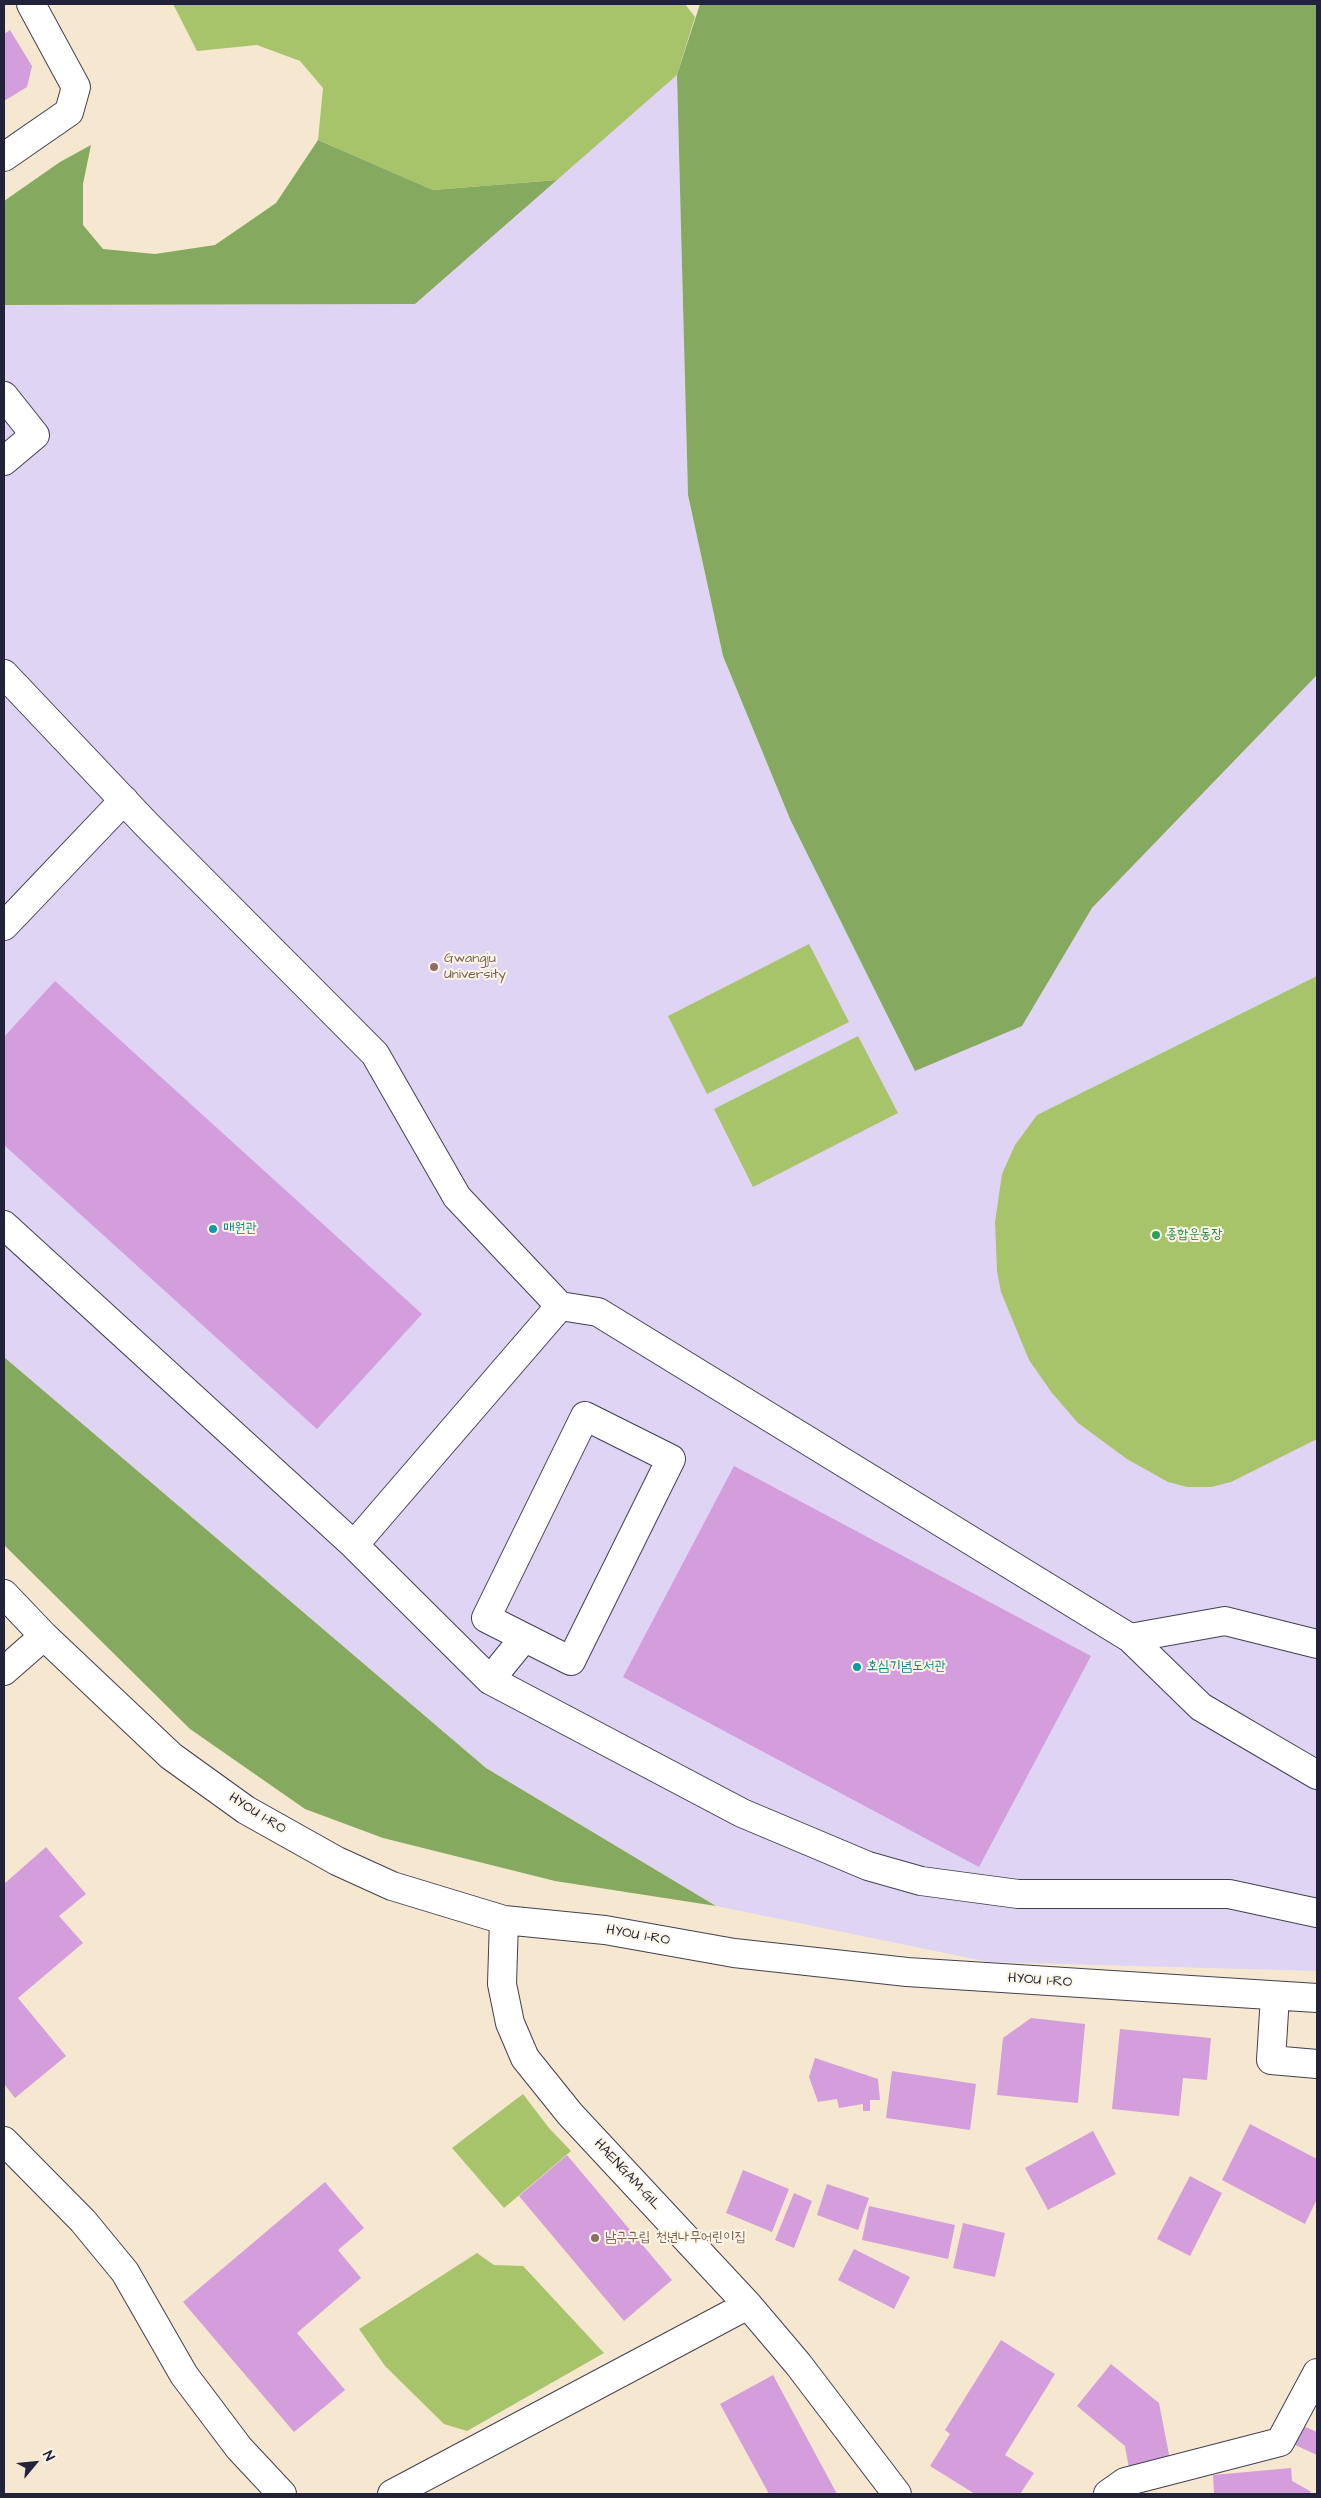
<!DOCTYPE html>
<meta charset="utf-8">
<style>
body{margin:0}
#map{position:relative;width:1321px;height:2498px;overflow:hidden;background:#f6e8d0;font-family:"Architects Daughter",sans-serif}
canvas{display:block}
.frame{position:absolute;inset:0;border:5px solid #22223b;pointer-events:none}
.north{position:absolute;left:10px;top:2438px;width:50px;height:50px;-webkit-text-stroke:4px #fcf5e5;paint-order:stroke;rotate:62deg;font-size:14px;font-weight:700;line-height:20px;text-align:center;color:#22223b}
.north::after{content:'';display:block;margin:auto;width:18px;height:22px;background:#22223b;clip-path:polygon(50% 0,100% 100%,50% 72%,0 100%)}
</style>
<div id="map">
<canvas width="1321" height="2498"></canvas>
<div class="frame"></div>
<div class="north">N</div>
</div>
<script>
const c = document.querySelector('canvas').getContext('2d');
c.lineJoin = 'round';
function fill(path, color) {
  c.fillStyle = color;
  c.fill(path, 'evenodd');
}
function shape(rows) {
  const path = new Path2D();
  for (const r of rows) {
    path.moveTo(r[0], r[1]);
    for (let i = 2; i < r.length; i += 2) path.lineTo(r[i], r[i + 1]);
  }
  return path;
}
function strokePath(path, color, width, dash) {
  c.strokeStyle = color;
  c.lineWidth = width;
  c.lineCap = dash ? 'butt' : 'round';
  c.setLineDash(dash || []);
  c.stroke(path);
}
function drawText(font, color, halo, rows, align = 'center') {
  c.font = font + ' "Architects Daughter","Poor Story",sans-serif';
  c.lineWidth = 4;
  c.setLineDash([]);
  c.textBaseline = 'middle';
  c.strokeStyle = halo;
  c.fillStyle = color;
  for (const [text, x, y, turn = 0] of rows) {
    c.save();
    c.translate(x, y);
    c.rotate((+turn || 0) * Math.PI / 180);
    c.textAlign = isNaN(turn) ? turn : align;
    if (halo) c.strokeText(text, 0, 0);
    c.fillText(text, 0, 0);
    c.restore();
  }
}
fill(shape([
 [677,75,688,495,723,656,790,819,1022,1026,1092,908,1317,675,1317,1971,989,1962,716,1906,486,1768,4,1357,4,305,415,304]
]), '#e0d4f4');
fill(shape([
 [173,4,685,4,695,17,677,75,557,180,433,190,318,140,323,88,300,61,257,45,197,51],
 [809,944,849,1022,707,1094,668,1016],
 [1317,976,1317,1439,1231,1482,1211,1487,1187,1487,1168,1482,1127,1459,1078,1423,1052,1393,1029,1360,1001,1292,997,1271,995,1222,1002,1174,1015,1145,1037,1115],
 [858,1036,898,1113,753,1187,714,1109],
 [523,2094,549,2128,571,2151,504,2208,452,2148],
 [477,2253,494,2265,523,2266,604,2353,467,2431,444,2424,385,2366,359,2329]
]), '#a7c46b');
fill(shape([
 [700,4,1317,4,1317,675,1092,908,1022,1026,915,1071,790,819,723,656,688,495,677,75],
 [318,140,433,190,557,180,415,304,4,305,4,201,60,162,91,145,83,184,83,225,103,249,155,254,215,245,276,203],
 [4,1357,486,1768,716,1906,555,1881,383,1838,305,1809,190,1729,4,1545]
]), '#85aa5f');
fill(shape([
 [10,30,32,66,27,87,4,101,4,34],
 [55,981,422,1314,317,1429,4,1145,4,1037],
 [734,1466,1091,1656,979,1867,623,1677],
 [46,1847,86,1894,59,1916,83,1943,18,1998,66,2056,15,2098,4,2084,4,1884],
 [1031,2018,1085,2024,1078,2103,997,2095,1003,2038],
 [1120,2029,1211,2038,1207,2080,1183,2078,1179,2116,1112,2109],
 [815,2058,878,2079,880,2100,870,2100,870,2111,863,2111,863,2104,839,2108,837,2099,818,2102,809,2077],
 [892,2071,976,2084,970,2130,886,2118],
 [1250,2124,1317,2159,1317,2199,1305,2224,1222,2180],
 [1093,2131,1116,2174,1048,2210,1025,2168],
 [567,2155,672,2280,624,2321,519,2196],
 [743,2170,789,2189,772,2232,726,2213],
 [1190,2176,1222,2193,1190,2256,1157,2239],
 [325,2182,364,2228,338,2250,361,2278,297,2333,345,2390,294,2432,183,2302],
 [827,2184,869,2198,858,2230,817,2215],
 [794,2193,812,2201,794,2248,775,2240],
 [869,2206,955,2225,948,2259,862,2240],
 [963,2223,1005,2233,995,2277,953,2268],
 [854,2249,910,2277,894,2309,838,2280],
 [1001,2340,1055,2374,1005,2455,1034,2473,1020,2494,975,2494,930,2466,950,2434,945,2430],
 [1111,2364,1159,2403,1170,2460,1129,2468,1125,2446,1077,2406],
 [773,2375,837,2494,769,2494,720,2404],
 [1303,2426,1317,2432,1317,2455,1295,2445],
 [1291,2468,1292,2481,1310,2491,1311,2494,1214,2494,1213,2475]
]), '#d49ddc');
const minor = shape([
 [4,157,69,112,76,87,31,4],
 [4,396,35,435,4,461],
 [4,674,147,825,375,1054,457,1197,560,1306,598,1312,1130,1638,1201,1707,1317,1775],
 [4,926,124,800],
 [4,1225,354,1545,490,1680,742,1813,868,1866,921,1881,1018,1894,1229,1894,1317,1913],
 [585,1416,671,1459,571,1661,486,1618,585,1416],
 [354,1545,560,1306],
 [4,1594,44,1636,171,1756,246,1810,337,1861,392,1886,504,1920,605,1930,734,1953,907,1972,1317,1998],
 [1130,1638,1225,1621,1317,1644],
 [4,1671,44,1636],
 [490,1680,524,1638],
 [504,1920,502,1984,510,2023,525,2058,570,2114,748,2305,798,2364,897,2494],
 [1275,1996,1271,2060,1317,2064],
 [4,2141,83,2221,125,2272,184,2375,239,2448,282,2494],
 [392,2494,748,2305],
 [1108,2494,1125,2482,1280,2442,1317,2373]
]);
strokePath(minor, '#424051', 30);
strokePath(minor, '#fff', 28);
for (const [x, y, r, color] of [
 [434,967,5,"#8d6e63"],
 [213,1229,5,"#0f9aa8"],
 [1156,1235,5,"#2e9e5b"],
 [857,1667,5,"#0f9aa8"],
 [595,2238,5,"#8d6e63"]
]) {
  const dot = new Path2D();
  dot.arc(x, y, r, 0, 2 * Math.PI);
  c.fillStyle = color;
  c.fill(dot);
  strokePath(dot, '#fcf5e5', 2);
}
drawText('14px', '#785e54', '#fcf5e5', [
 ["Gwangju",444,959],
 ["University",444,975],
 ["남구구립 천년나무어린이집",605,2238]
], 'left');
drawText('14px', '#0d838f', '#fcf5e5', [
 ["매원관",223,1229],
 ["호심기념도서관",867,1667]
], 'left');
drawText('14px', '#27864d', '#fcf5e5', [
 ["종합운동장",1166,1235]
], 'left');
drawText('14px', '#22223b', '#fcf5e5', [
 ["HYOU 1-RO",257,1814,32],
 ["HYOU 1-RO",638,1936,10],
 ["HYOU 1-RO",1040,1981,4],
 ["HAENGAM-GIL",627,2175,47]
]);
</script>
